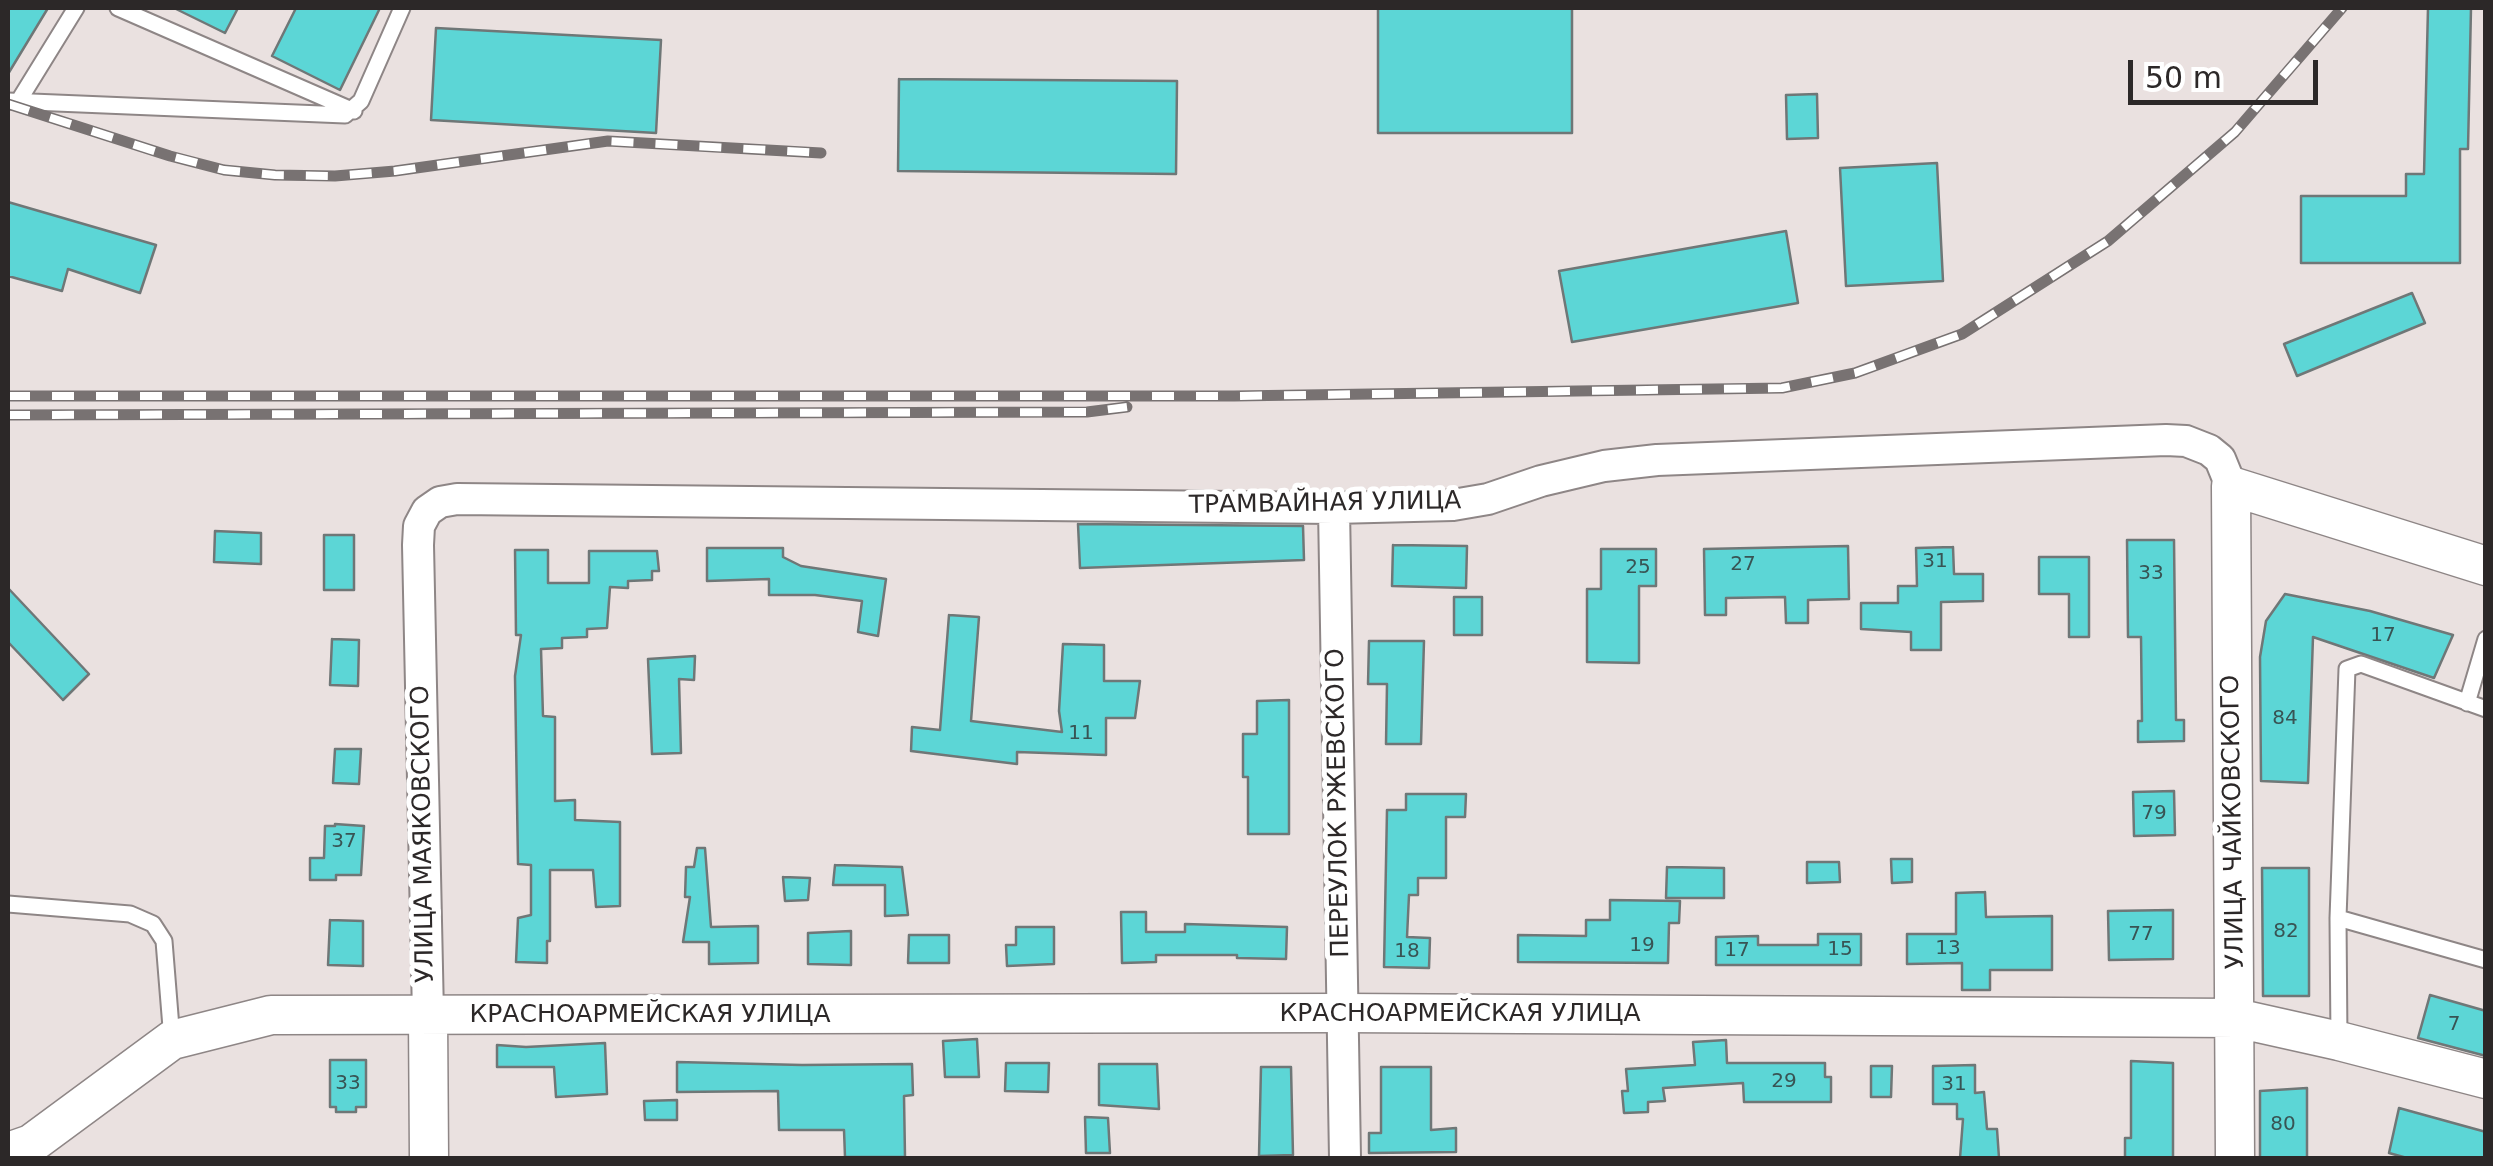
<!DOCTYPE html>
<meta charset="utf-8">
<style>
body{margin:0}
#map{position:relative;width:2493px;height:1166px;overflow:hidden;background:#eae1e0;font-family:"DejaVu Sans",sans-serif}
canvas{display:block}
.frame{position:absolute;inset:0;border:10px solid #2c2828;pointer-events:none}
.scale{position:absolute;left:2128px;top:60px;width:190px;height:45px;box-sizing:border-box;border:5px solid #2c2828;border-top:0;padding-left:12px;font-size:30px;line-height:35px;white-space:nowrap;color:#2c2828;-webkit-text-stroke:8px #fff;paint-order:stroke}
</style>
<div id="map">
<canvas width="2493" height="1166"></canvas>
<div class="frame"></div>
<div class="scale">50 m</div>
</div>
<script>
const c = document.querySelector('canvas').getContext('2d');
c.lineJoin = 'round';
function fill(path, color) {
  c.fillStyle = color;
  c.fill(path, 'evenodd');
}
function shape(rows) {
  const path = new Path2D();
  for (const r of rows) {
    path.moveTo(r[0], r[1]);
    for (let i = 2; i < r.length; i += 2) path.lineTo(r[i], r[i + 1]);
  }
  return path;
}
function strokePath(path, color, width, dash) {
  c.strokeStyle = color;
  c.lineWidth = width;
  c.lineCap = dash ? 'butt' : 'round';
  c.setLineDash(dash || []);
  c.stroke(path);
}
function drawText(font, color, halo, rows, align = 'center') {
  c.font = font + ' "DejaVu Sans",sans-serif';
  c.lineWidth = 10;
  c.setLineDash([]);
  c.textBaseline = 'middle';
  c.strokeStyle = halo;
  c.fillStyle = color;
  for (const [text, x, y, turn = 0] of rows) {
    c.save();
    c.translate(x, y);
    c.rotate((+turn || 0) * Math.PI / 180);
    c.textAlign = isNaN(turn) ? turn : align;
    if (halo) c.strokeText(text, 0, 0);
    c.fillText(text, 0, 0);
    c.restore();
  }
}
const building = shape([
 [8,8,48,8,8,74,8,8],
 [174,8,238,8,225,33,174,8],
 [296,8,380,8,340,90,272,56,296,8],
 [1378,8,1572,8,1572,133,1378,133,1378,8],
 [2428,8,2471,8,2468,149,2460,149,2460,263,2301,263,2301,196,2406,196,2406,174,2424,174,2428,8],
 [436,28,661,40,656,133,431,120,436,28],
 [899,79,1177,81,1176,174,898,171,899,79],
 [1817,94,1818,138,1787,139,1786,95,1817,94],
 [1937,163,1943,281,1846,286,1840,168,1937,163],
 [8,202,156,245,140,293,68,269,62,291,8,276,8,202],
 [1786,231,1798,303,1572,342,1559,271,1786,231],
 [2412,293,2425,323,2297,376,2284,344,2412,293],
 [1078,524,1303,526,1304,560,1080,568,1078,524],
 [215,531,261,533,261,564,214,562,215,531],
 [324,535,354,535,354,590,324,590,324,535],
 [2127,540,2174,540,2176,720,2184,720,2184,741,2138,742,2138,721,2142,721,2141,637,2128,637,2127,540],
 [1393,545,1467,546,1466,588,1392,586,1393,545],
 [1848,546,1849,599,1808,600,1808,623,1786,623,1785,597,1726,598,1726,615,1705,615,1704,549,1848,546],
 [1953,547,1954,574,1983,574,1983,601,1941,602,1941,650,1911,650,1911,632,1861,629,1861,603,1898,603,1898,586,1917,586,1916,548,1953,547],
 [707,548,783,548,783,557,801,566,886,579,878,636,858,632,862,601,815,595,769,595,769,579,707,581,707,548],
 [1601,549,1656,549,1656,586,1639,586,1639,663,1587,662,1587,589,1601,589,1601,549],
 [515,550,548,550,548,583,589,583,589,551,657,551,659,571,652,571,652,580,628,581,628,588,610,587,607,628,587,629,587,637,562,638,562,648,541,649,543,716,555,717,555,801,575,800,575,820,620,822,620,906,596,907,593,870,550,870,550,941,547,941,547,963,516,962,518,918,531,915,531,865,518,864,515,676,521,635,516,635,515,550],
 [2039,557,2089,557,2089,637,2069,637,2069,594,2039,594,2039,557],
 [8,588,89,674,63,700,8,642,8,588],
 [2285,594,2370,611,2453,635,2434,678,2313,637,2308,783,2261,781,2260,657,2266,621,2285,594],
 [1454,597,1482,597,1482,635,1454,635,1454,597],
 [949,615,979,617,971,721,1062,732,1059,711,1063,644,1104,645,1104,681,1140,681,1135,718,1106,718,1106,755,1017,752,1017,764,911,751,912,727,940,730,949,615],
 [332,639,359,640,358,686,330,685,332,639],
 [1369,641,1424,641,1421,744,1386,744,1387,684,1368,684,1369,641],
 [695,656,694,680,679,679,681,753,652,754,648,659,695,656],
 [1289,700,1289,834,1248,834,1248,777,1243,777,1243,734,1257,734,1257,701,1289,700],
 [335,749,361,749,359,784,333,783,335,749],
 [2174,791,2175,835,2134,836,2133,792,2174,791],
 [1406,794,1466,794,1465,817,1446,817,1446,878,1418,878,1418,895,1409,895,1407,937,1430,938,1429,968,1384,967,1387,810,1406,810,1406,794],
 [335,824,364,826,361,875,336,875,336,880,310,880,310,858,324,858,325,826,335,826,335,824],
 [697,848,705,848,711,927,758,926,758,963,709,964,709,942,683,942,690,897,685,897,686,867,694,867,697,848],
 [1891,859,1912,859,1912,882,1892,883,1891,859],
 [1807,862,1839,862,1840,882,1807,883,1807,862],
 [835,865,902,867,908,915,885,916,885,885,833,885,835,865],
 [1667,867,1724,868,1724,898,1666,898,1667,867],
 [2262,868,2309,868,2309,996,2263,996,2262,868],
 [783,877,810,878,808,900,785,901,783,877],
 [1985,892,1986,917,2052,916,2052,970,1990,970,1990,990,1962,990,1962,963,1907,964,1907,934,1956,934,1956,893,1985,892],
 [1610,900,1680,901,1679,923,1669,923,1668,963,1518,962,1518,935,1586,936,1586,920,1610,920,1610,900],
 [2173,910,2173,959,2109,960,2108,911,2173,910],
 [1121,912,1146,912,1146,932,1185,932,1185,924,1287,927,1286,959,1237,958,1237,955,1156,955,1156,962,1122,963,1121,912],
 [330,920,363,921,363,966,328,965,330,920],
 [1016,927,1054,927,1054,964,1007,966,1006,945,1016,945,1016,927],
 [851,931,851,965,808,964,808,933,851,931],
 [1818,934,1861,934,1861,965,1716,965,1716,937,1758,936,1758,945,1818,945,1818,934],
 [909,935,949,935,949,963,908,963,909,935],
 [2430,995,2486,1011,2486,1056,2418,1038,2430,995],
 [977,1039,979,1077,945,1077,943,1041,977,1039],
 [1726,1040,1727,1063,1825,1063,1825,1077,1831,1077,1831,1102,1744,1102,1743,1083,1663,1088,1665,1101,1648,1102,1648,1112,1624,1113,1622,1091,1628,1091,1626,1069,1695,1065,1693,1042,1726,1040],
 [605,1043,607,1094,556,1097,554,1067,497,1067,497,1045,526,1047,605,1043],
 [330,1060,366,1060,366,1107,356,1107,356,1112,336,1112,336,1107,330,1107,330,1060],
 [2131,1061,2173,1063,2173,1158,2125,1158,2125,1138,2131,1138,2131,1061],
 [677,1062,802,1065,912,1064,913,1095,904,1096,905,1157,845,1157,844,1130,779,1130,778,1091,677,1092,677,1062],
 [1006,1063,1049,1063,1048,1092,1005,1091,1006,1063],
 [1099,1064,1157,1064,1159,1109,1099,1105,1099,1064],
 [1975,1065,1975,1093,1984,1092,1987,1129,1997,1129,1999,1158,1960,1158,1963,1119,1957,1119,1957,1104,1933,1104,1933,1066,1975,1065],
 [1871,1066,1892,1066,1891,1097,1871,1097,1871,1066],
 [1261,1067,1291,1067,1293,1155,1259,1156,1261,1067],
 [1381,1067,1431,1067,1431,1130,1456,1128,1456,1152,1369,1153,1369,1133,1381,1133,1381,1067],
 [2307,1088,2307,1158,2260,1158,2260,1091,2307,1088],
 [677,1100,677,1120,645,1120,644,1101,677,1100],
 [2399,1108,2486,1132,2486,1158,2407,1158,2389,1153,2399,1108],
 [1085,1117,1108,1118,1110,1153,1086,1153,1085,1117]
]);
fill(building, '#5cd6d6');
strokePath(building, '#6f7777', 2.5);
const service = shape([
 [118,8,354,111],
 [8,101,345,115,361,101,402,8],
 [18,102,76,8],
 [2467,703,2486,639],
 [8,904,130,914,153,924,164,941,172,1040],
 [2338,918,2486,960],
 [2339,1041,2338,918,2347,669,2361,664,2486,709]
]);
const minor = shape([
 [1334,508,1345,1158],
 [428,1015,418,545,419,526,427,511,440,502,457,499,1334,508,1453,505,1488,499,1541,481,1604,466,1657,460,2166,440,2186,441,2209,450,2220,459,2231,486]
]);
const tertiary = shape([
 [428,1015,429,1158],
 [8,1152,31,1144,172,1040,271,1015,1342,1013,2236,1018,2339,1041,2486,1079],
 [2235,1158,2231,486,2486,566]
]);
strokePath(service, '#8e8686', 19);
strokePath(minor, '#8e8686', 34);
strokePath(tertiary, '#8e8686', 41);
strokePath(service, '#fff', 15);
strokePath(minor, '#fff', 30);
strokePath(tertiary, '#fff', 38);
const rail = shape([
 [8,104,170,156,224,170,275,175,335,176,395,171,608,141,821,153],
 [8,396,1234,396,1782,388,1855,373,1962,334,2108,241,2235,132,2342,8],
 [8,415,1087,412,1127,407]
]);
strokePath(rail, '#787272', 11);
strokePath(rail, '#fff', 8, [22]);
drawText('20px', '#385454', null, [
 ["31",1935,562],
 ["27",1743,565],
 ["25",1638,568],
 ["33",2151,574],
 ["17",2383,636],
 ["84",2285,719],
 ["11",1081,734],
 ["79",2154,814],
 ["37",344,842],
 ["82",2286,932],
 ["77",2141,935],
 ["19",1642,946],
 ["13",1948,949],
 ["15",1840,950],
 ["17",1737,951],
 ["18",1407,952],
 ["7",2454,1025],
 ["29",1784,1082],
 ["33",348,1084],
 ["31",1954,1085],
 ["80",2283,1125]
]);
drawText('25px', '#2c2828', '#fff', [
 ["ТРАМВАЙНАЯ УЛИЦА",1325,504,-1],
 ["ПЕРЕУЛОК РЖЕВСКОГО",1339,803,-91],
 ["УЛИЦА ЧАЙКОВСКОГО",2234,822,-91],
 ["УЛИЦА МАЯКОВСКОГО",424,834,-91],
 ["КРАСНОАРМЕЙСКАЯ УЛИЦА",1460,1014],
 ["КРАСНОАРМЕЙСКАЯ УЛИЦА",650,1015]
]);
</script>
